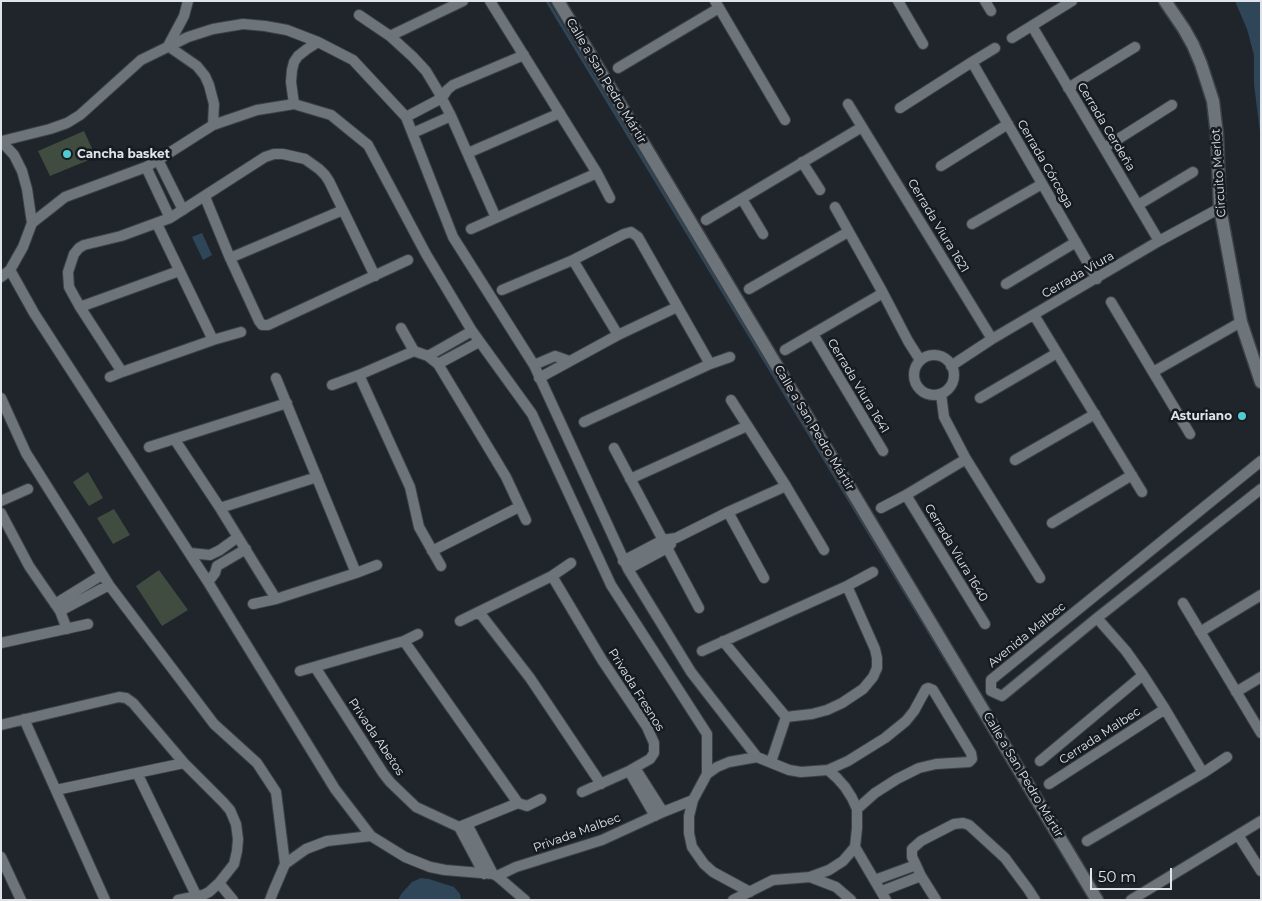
<!DOCTYPE html>
<meta charset="utf-8">
<style>
body{margin:0}
#map{position:relative;width:1262px;height:901px;overflow:hidden;background:#1f252b;font-family:Montserrat,sans-serif}
canvas{display:block}
.frame{position:absolute;inset:0;border:2px solid #e0e4e8;pointer-events:none}
.scale{position:absolute;left:1090px;top:868px;width:82px;height:22px;box-sizing:border-box;border:2px solid #e0e4e8;border-top:0;padding-left:6px;font-size:15px;line-height:18px;white-space:nowrap;color:#e0e4e8;-webkit-text-stroke:4px #161b21;paint-order:stroke}
</style>
<div id="map">
<canvas width="1262" height="901"></canvas>
<div class="frame"></div>
<div class="scale">50 m</div>
</div>
<script>
const c = document.querySelector('canvas').getContext('2d');
c.lineJoin = 'round';
function fill(path, color) {
  c.fillStyle = color;
  c.fill(path, 'evenodd');
}
function shape(rows) {
  const path = new Path2D();
  for (const r of rows) {
    if (r.length === 3) {
      path.moveTo(r[0] + r[2], r[1]);
      path.arc(r[0], r[1], r[2], 0, 2 * Math.PI);
      continue;
    }
    path.moveTo(r[0], r[1]);
    for (let i = 2; i < r.length; i += 2) path.lineTo(r[i], r[i + 1]);
  }
  return path;
}
function strokePath(path, color, width, dash) {
  c.strokeStyle = color;
  c.lineWidth = width;
  c.lineCap = dash ? 'butt' : 'round';
  c.setLineDash(dash || []);
  c.stroke(path);
}
function drawText(font, color, halo, rows, align = 'center') {
  c.font = font + ' Montserrat,sans-serif';
  c.lineWidth = 5;
  c.setLineDash([]);
  c.textBaseline = 'middle';
  c.strokeStyle = halo;
  c.fillStyle = color;
  for (const [text, x, y, turn = 0] of rows) {
    c.save();
    c.translate(x, y);
    c.rotate((+turn || 0) * Math.PI / 180);
    c.textAlign = isNaN(turn) ? turn : align;
    if (halo) c.strokeText(text, 0, 0);
    c.fillText(text, 0, 0);
    c.restore();
  }
}
fill(shape([
 [84,131,96,157,50,176,38,151],
 [88,472,103,498,89,506,73,482],
 [114,509,130,535,113,544,97,518],
 [159,570,188,610,162,626,136,586]
]), '#3f4c3f');
fill(shape([
 [1235,1,1261,1,1261,140,1254,84,1254,55,1247,29],
 [202,233,212,255,203,260,192,237],
 [421,878,429,879,454,887,460,894,461,900,399,900,399,898,402,893,412,882]
]), '#2f4659');
strokePath(shape([
 [547,1,955,675]
]), '#2f4659', 3);
const street = shape([
 [188,1,184,16,168,46,197,66,205,76,209,85,214,104,213,125],
 [490,1,597,173,610,198],
 [715,1,785,120],
 [898,1,923,44],
 [985,1,991,11],
 [359,15,390,36,413,57,426,71,438,91,451,116,496,218],
 [1032,26,1159,241],
 [390,36,463,1],
 [1012,38,1072,1],
 [972,62,1097,279],
 [618,68,719,8],
 [1068,88,1135,47],
 [294,104,291,82,292,70,294,62,298,56,307,49,318,42],
 [848,104,992,339],
 [900,108,972,62,995,48],
 [406,117,442,98,447,90,453,85,524,55],
 [413,133,451,116],
 [1,141,14,155,22,171,27,189,32,223,23,247,10,270,1,277],
 [2,141,50,129,67,123,80,115,141,60,188,37,213,29,243,24,265,26,287,30,318,42,353,60,406,117,453,237,534,365,628,569,691,672,757,757],
 [1104,148,1172,105],
 [468,153,560,113],
 [158,160,183,210],
 [802,162,820,190],
 [941,166,1008,124],
 [146,167,170,218],
 [205,197,230,258,259,321,262,325,268,325,408,260],
 [742,199,763,234],
 [1138,205,1193,172],
 [835,207,883,293,908,341,920,360],
 [706,220,862,127],
 [32,223,65,197,146,167,158,160,213,125,257,110,294,104,331,115,368,145,426,254,472,331,532,414,611,585,707,734,707,774],
 [157,224,213,340],
 [972,224,1042,184],
 [471,229,597,173],
 [230,258,343,210],
 [573,260,618,335],
 [10,270,34,313,208,582,335,789,371,836],
 [1006,284,1076,242],
 [749,289,848,232],
 [502,290,573,260,624,234,631,232,638,237,710,364],
 [1111,302,1190,434],
 [80,307,179,271],
 [1034,315,1142,492],
 [401,328,414,351],
 [813,334,883,451],
 [785,350,883,293],
 [934,375,20],
 [428,356,472,331],
 [438,364,479,342],
 [534,365,555,356,569,361],
 [951,366,992,339,1159,241,1220,208],
 [122,372,80,307,69,287,68,272,74,254,79,248,84,245,121,236,170,218,265,157,274,154,283,154,305,159,319,169,325,175,329,181,375,276],
 [1153,372,1241,322],
 [359,375,410,487,419,527,441,566],
 [110,377,122,372,213,340,241,332],
 [276,378,356,573],
 [539,378,618,335,677,307],
 [332,385,359,375,414,351,428,356,438,364,506,477,526,520],
 [941,394,944,417,966,459,1040,578],
 [1,398,26,453,109,585,214,724,257,763,276,792,285,864],
 [980,398,1057,353],
 [731,400,786,486,824,550],
 [584,422,710,364,730,357],
 [175,440,220,508,276,599],
 [149,447,287,403],
 [614,448,699,608],
 [1015,460,1095,414],
 [1261,461,991,680,991,691,1002,696,1097,618,1261,489],
 [630,479,747,426],
 [906,495,985,624],
 [1,501,28,489],
 [220,508,317,477],
 [881,508,906,495,966,459],
 [728,512,764,578],
 [1,513,29,566,60,611,67,629],
 [1052,523,1132,475],
 [432,551,519,507],
 [190,553,210,555,220,550,238,537],
 [623,561,663,540,676,538,728,512,786,486],
 [628,569,667,548,671,544],
 [552,576,602,660,647,727,654,743,654,753,650,759,629,771,582,792],
 [208,582,215,573,217,566,246,549],
 [1183,603,1261,733],
 [55,604,102,575],
 [253,604,276,599,356,573,377,565],
 [60,611,109,585],
 [479,612,530,678,601,784],
 [1097,618,1126,651,1143,675,1165,709,1203,773],
 [460,621,552,576,571,563],
 [1200,632,1261,595],
 [404,641,518,803],
 [723,641,786,717],
 [1,643,88,624],
 [702,651,847,586,873,572],
 [315,667,383,773,390,782,416,807,459,827,484,874],
 [300,671,404,641,418,634],
 [1236,692,1261,677],
 [786,717,812,714,827,710,842,703,863,689,873,677,877,668,877,658,875,649,847,586],
 [24,719,105,900],
 [1,725,119,697,126,698,133,703,184,763,223,802,230,810,236,824,238,839,237,851,234,864,219,883,209,892,203,895,178,900],
 [1040,761,1143,675],
 [771,762,786,717],
 [635,768,663,812],
 [828,770,848,761,885,738,906,721,914,711,926,689,928,688,933,690,971,753,972,759,969,762,936,764,919,768,897,779,875,793,857,809],
 [629,771,655,816],
 [137,773,197,897],
 [1049,784,1165,709],
 [56,790,184,763],
 [467,824,493,874],
 [459,827,518,803,527,806,541,799],
 [1238,835,1261,871],
 [1087,841,1203,773,1227,757],
 [855,847,886,900],
 [1,857,21,900],
 [497,876,516,867,602,840,663,812,693,800],
 [810,877,836,887,851,900],
 [875,880,916,865],
 [219,883,233,900],
 [882,891,921,876],
 [750,892,713,872,704,864,692,847,689,833,689,816,693,800,707,774,717,767,729,762,757,757,789,770,801,772,828,770,837,778,845,787,852,798,857,809,857,828,855,847],
 [270,900,273,892,285,864,306,849,327,841,371,836,405,857,430,867,445,870,493,874,497,876,525,900],
 [733,900,773,880,810,877,829,870,843,861,855,847],
 [936,900,921,876,916,865,912,857,912,849,921,841,954,824,963,823,969,825,1005,858,1028,889,1035,900],
 [1131,900,1261,821]
]);
const secondary = shape([
 [558,1,1097,900],
 [1165,1,1184,29,1193,45,1201,64,1213,101,1217,135,1220,208,1241,322,1261,382]
]);
strokePath(street, '#3d4146', 12);
strokePath(secondary, '#3d4146', 15);
strokePath(street, '#6d747a', 10);
strokePath(secondary, '#6d747a', 12);
for (const [x, y, r, color] of [
 [67,154,5,"#51ccd2"],
 [1242,416,5,"#51ccd2"]
]) {
  const dot = new Path2D();
  dot.arc(x, y, r, 0, 2 * Math.PI);
  c.fillStyle = color;
  c.fill(dot);
  strokePath(dot, '#161b21', 2);
}
drawText('12px', '#e0e4e8', '#161b21', [
 ["Calle a San Pedro Mártir",606,81,59],
 ["Cerrada Cerdeña",1106,127,59],
 ["Cerrada Córcega",1045,164,60],
 ["Circuito Merlot",1219,173,-94],
 ["Cerrada Viura 1621",938,226,59],
 ["Cerrada Viura",1078,275,-30],
 ["Cerrada Viura 1641",858,386,59],
 ["Calle a San Pedro Mártir",814,428,59],
 ["Cerrada Viura 1640",956,553,59],
 ["Avenida Malbec",1027,635,-39],
 ["Privada Fresnos",636,690,58],
 ["Cerrada Malbec",1100,736,-33],
 ["Privada Abetos",376,737,56],
 ["Calle a San Pedro Mártir",1023,775,59],
 ["Privada Malbec",577,833,-20]
]);
drawText('bold 12px', '#e0e4e8', '#161b21', [
 ["Cancha basket",77,154],
 ["Asturiano",1232,416,"right"]
], 'left');
</script>
